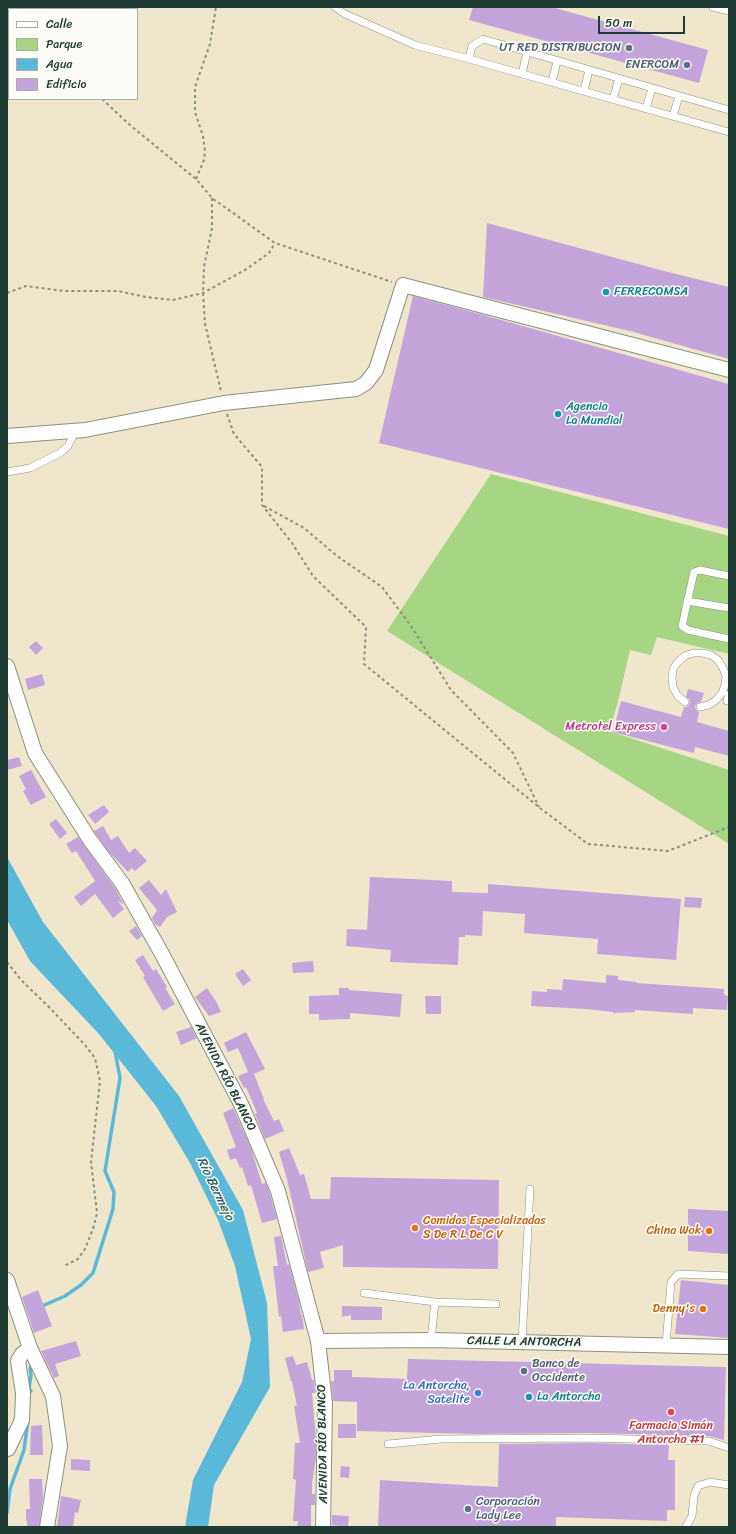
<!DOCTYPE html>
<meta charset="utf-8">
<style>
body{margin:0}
#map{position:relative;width:736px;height:1534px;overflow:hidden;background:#f0e6cc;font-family:Sriracha,sans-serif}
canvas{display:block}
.frame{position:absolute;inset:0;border:8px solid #1f3d34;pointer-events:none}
.legend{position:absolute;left:8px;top:8px;width:130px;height:92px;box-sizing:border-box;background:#fdfcf7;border:1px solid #a4b0a9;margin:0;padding:5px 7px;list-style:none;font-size:12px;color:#1f3d34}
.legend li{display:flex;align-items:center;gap:8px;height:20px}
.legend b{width:20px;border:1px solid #a4b0a9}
.scale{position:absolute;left:598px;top:16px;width:87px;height:18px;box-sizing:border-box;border:2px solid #1f3d34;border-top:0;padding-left:5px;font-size:12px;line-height:14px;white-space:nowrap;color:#1f3d34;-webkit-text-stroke:3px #fdfcf7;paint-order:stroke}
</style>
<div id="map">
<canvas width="736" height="1534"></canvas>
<div class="frame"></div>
<ul class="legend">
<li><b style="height:5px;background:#fff"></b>Calle</li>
<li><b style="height:11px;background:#a6d583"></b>Parque</li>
<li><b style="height:11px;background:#5ab9d8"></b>Agua</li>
<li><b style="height:11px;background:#c3a4db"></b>Edificio</li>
</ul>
<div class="scale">50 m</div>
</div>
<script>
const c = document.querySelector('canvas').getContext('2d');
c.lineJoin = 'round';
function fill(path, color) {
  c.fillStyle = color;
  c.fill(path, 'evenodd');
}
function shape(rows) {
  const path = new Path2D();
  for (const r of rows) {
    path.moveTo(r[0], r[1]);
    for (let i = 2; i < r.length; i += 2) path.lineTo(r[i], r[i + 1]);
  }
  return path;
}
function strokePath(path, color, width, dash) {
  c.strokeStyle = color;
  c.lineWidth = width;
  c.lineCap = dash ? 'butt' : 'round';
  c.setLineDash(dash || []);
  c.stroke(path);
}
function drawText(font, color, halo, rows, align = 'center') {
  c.font = font + ' Sriracha,sans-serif';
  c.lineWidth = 3;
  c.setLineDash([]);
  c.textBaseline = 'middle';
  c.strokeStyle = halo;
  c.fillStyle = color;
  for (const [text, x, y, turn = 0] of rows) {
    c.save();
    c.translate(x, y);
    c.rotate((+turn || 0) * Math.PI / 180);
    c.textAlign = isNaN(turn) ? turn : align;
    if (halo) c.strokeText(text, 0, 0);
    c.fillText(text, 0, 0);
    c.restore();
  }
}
fill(shape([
 [491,474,729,536,729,654,657,637,651,655,630,650,618,702,609,731,729,770,729,844,387,631]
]), '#a6d583');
fill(shape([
 [7,857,43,922,179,1096,243,1210,267,1303,270,1387,214,1485,208,1527,185,1527,193,1480,242,1382,251,1339,235,1266,218,1220,190,1163,156,1106,99,1034,30,961,7,920]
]), '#5ab9d8');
strokePath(shape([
 [40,1307,65,1296,81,1285,93,1273,113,1209,114,1192,105,1171,120,1078,115,1051],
 [31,1391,29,1389,31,1375,30,1369,32,1364],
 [7,1513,10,1489,24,1450,28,1420]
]), '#5ab9d8', 3.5);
fill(shape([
 [473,7,551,7,708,50,699,83,469,20],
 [487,223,660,270,729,287,729,359,630,331,483,297],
 [413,296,480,314,729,384,729,529,379,443],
 [36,641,43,648,36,655,29,647],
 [42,674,45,685,28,690,25,679],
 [688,689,704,693,701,702,697,703,695,706,696,710,699,712,697,722,729,731,729,756,695,747,694,753,613,732,621,701,681,717,684,707,687,707,690,703,690,700,686,697],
 [19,757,22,766,7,770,7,760],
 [31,770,46,797,31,805,23,791,26,789,19,776],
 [104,805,109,812,95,824,88,815],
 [56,819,67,833,60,839,49,824],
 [103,826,111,840,118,836,129,853,135,848,147,861,135,871,132,868,128,872,108,851,94,831],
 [78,837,115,888,124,905,117,900,124,909,113,918,95,894,81,906,74,897,95,881,76,851,72,853,66,844],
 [370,877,452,881,452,892,488,893,488,884,681,899,676,960,597,954,598,939,524,933,525,914,483,911,482,936,465,935,465,937,459,937,458,965,390,962,391,950,346,946,347,929,367,930],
 [149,880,161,895,166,889,177,912,167,917,160,927,155,924,152,918,157,910,139,888],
 [685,897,702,898,701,908,684,907],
 [136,926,142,936,137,940,129,931],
 [143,955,153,971,156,969,167,987,165,988,175,1004,163,1011,143,977,145,976,135,960],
 [313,961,314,972,293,973,292,963],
 [243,969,251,980,243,986,235,974],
 [606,975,618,976,618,980,637,982,636,983,724,989,724,995,728,996,727,1010,693,1008,693,1014,635,1010,635,1012,613,1013,613,1012,587,1009,531,1006,532,991,547,992,547,989,562,990,563,979,606,983],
 [207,988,217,1003,221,1012,209,1016,195,997],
 [339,988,349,988,349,990,402,994,400,1017,350,1013,350,1019,319,1020,319,1014,309,1014,309,996,339,995],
 [425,996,441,996,441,1014,426,1014],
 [191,1027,197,1038,181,1045,176,1032],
 [246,1032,265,1069,254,1074,264,1099,263,1099,274,1121,279,1119,284,1131,265,1139,255,1114,257,1113,246,1087,244,1088,238,1076,248,1072,238,1048,228,1052,224,1043],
 [233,1108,251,1148,262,1184,266,1183,270,1194,277,1219,262,1223,251,1185,248,1186,242,1167,240,1168,236,1158,230,1160,227,1150,236,1147,223,1113],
 [289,1148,300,1175,304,1174,311,1199,330,1199,331,1177,499,1180,498,1269,343,1267,343,1245,320,1252,324,1268,308,1272,287,1179,279,1152],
 [688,1209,729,1211,729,1254,688,1251],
 [281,1236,287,1265,289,1264,299,1302,301,1315,302,1315,304,1329,283,1332,281,1316,279,1317,273,1266,278,1266,274,1237],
 [681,1280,729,1285,729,1338,675,1334],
 [38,1290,52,1326,34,1333,22,1297],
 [342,1306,382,1307,382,1320,351,1320,351,1315,342,1317],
 [76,1341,81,1356,55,1364,59,1376,54,1378,41,1351],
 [293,1356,296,1365,307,1362,312,1380,314,1380,315,1393,312,1393,316,1439,316,1458,312,1483,312,1494,315,1494,315,1505,311,1505,311,1527,297,1527,298,1521,293,1521,296,1480,293,1479,295,1443,300,1443,294,1406,297,1406,292,1381,291,1381,285,1358],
 [408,1359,726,1367,724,1440,709,1436,590,1433,475,1434,357,1431,357,1402,333,1401,331,1381,334,1381,334,1370,352,1370,352,1377,407,1379],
 [338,1424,356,1424,356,1438,338,1438],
 [42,1425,43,1455,30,1455,31,1426],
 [590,1443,669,1445,668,1460,675,1460,675,1510,667,1510,667,1521,556,1517,556,1527,378,1527,380,1480,498,1487,499,1444],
 [71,1459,90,1460,90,1471,71,1470],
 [341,1466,350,1467,349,1478,340,1477],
 [29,1479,42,1479,43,1498,39,1527,27,1527,27,1521,26,1521,26,1509,30,1509],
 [61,1496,81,1500,78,1513,75,1512,73,1527,57,1527],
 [332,1515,349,1516,348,1527,332,1525]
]), '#c3a4db');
const lane = shape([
 [335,7,345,14,415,45,469,59,729,132],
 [713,7,729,11],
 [469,59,472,46,483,39,729,110],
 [522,74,527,52],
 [552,82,557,61],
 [584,91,589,70],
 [613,99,619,79],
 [646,109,652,88],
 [673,116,679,96],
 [7,472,30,468,60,453,68,446,75,432],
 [729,576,700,570,694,572,682,626,688,630,729,639],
 [687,601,729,608],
 [729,694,727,701,729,701],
 [685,702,677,695,673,687,672,678,673,669,678,662,685,656,693,653,702,653,711,655,718,660,723,668,726,676,725,685,722,693,716,700,709,705,700,707],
 [364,1293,435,1302],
 [431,1340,435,1302,496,1304],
 [522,1342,530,1189],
 [666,1345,671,1282,678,1274,729,1276],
 [388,1444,441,1439,590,1438,709,1441,729,1448],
 [686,1527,692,1516,694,1496,698,1486,710,1482,729,1485]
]);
const street = shape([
 [7,436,85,430,224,403,356,389,366,383,376,370,403,285,729,370],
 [7,666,35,753,90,840,122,883,162,954,241,1104,278,1191,318,1341,325,1403,323,1527],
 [7,1280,30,1348,53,1396,60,1446,47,1527],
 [318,1341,431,1340,729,1347],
 [8,1449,22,1420,23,1393,18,1361,22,1354,30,1348]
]);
strokePath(lane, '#889280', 8);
strokePath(street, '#889280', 16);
strokePath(shape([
 [7,18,9,20],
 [102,99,131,126,196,179,212,198,275,243,392,282],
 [196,179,204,160,205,151,203,136,195,112,195,87,210,44,216,7],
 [212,198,212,228,204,267,203,293,205,324,221,391],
 [7,293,26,286,64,291,118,291,146,297,173,300,203,293,245,270,269,253,275,243],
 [227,414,234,434,262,467,262,505,292,543,313,576,366,627,364,664,540,808,588,844,668,851,729,827],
 [264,506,304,528,337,556,382,587,411,626,451,690,513,753,539,807],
 [7,962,21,980,49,1007,85,1045,95,1058,100,1081,91,1162,97,1213,93,1229,85,1249,78,1259,64,1266]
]), '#889280', 2, [3, 3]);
strokePath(lane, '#fff', 7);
strokePath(street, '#fff', 14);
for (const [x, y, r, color] of [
 [629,48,4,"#5c6f8a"],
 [687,65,4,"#5c6f8a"],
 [606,292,4,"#0f9aa8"],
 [558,414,4,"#0f9aa8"],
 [664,727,4,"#d1479c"],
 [415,1228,4,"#e8710a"],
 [709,1231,4,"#e8710a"],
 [703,1309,4,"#e8710a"],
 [524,1371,4,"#5c6f8a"],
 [478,1393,4,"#3f7fe0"],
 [529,1397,4,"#0f9aa8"],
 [671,1412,4,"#e0444e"],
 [468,1509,4,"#5c6f8a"]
]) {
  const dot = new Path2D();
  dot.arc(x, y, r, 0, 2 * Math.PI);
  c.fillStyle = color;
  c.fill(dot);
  strokePath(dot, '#fdfcf7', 1.5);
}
drawText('12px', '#4e5e75', '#fdfcf7', [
 ["UT RED DISTRIBUCION",621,48],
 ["ENERCOM",679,65],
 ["Banco de",532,1364,"left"],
 ["Occidente",532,1378,"left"],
 ["Corporación",476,1502,"left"],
 ["Lady Lee",476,1516,"left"]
], 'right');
drawText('12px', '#0d838f', '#fdfcf7', [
 ["FERRECOMSA",614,292],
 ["Agencia",566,407],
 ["La Mundial",566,421],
 ["La Antorcha",537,1397]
], 'left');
drawText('12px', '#b23c85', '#fdfcf7', [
 ["Metrotel Express",656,727]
], 'right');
drawText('12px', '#1f3d34', '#fdfcf7', [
 ["AVENIDA RÍO BLANCO",225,1077,63],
 ["CALLE LA ANTORCHA",524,1342,1],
 ["AVENIDA RÍO BLANCO",323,1444,-91]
]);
drawText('12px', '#c56008', '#fdfcf7', [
 ["Comidas Especializadas",423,1221,"left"],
 ["S De R L De C V",423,1235,"left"],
 ["China Wok",701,1231],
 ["Denny's",695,1309]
], 'right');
drawText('12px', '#366cbe', '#fdfcf7', [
 ["La Antorcha,",470,1386],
 ["Satelite",470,1400]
], 'right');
drawText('12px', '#be3a42', '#fdfcf7', [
 ["Farmacia Simán",671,1426],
 ["Antorcha #1",671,1440]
]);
drawText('italic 13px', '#316265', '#fdfcf7', [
 ["Río Bermejo",215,1189,64]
]);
</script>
